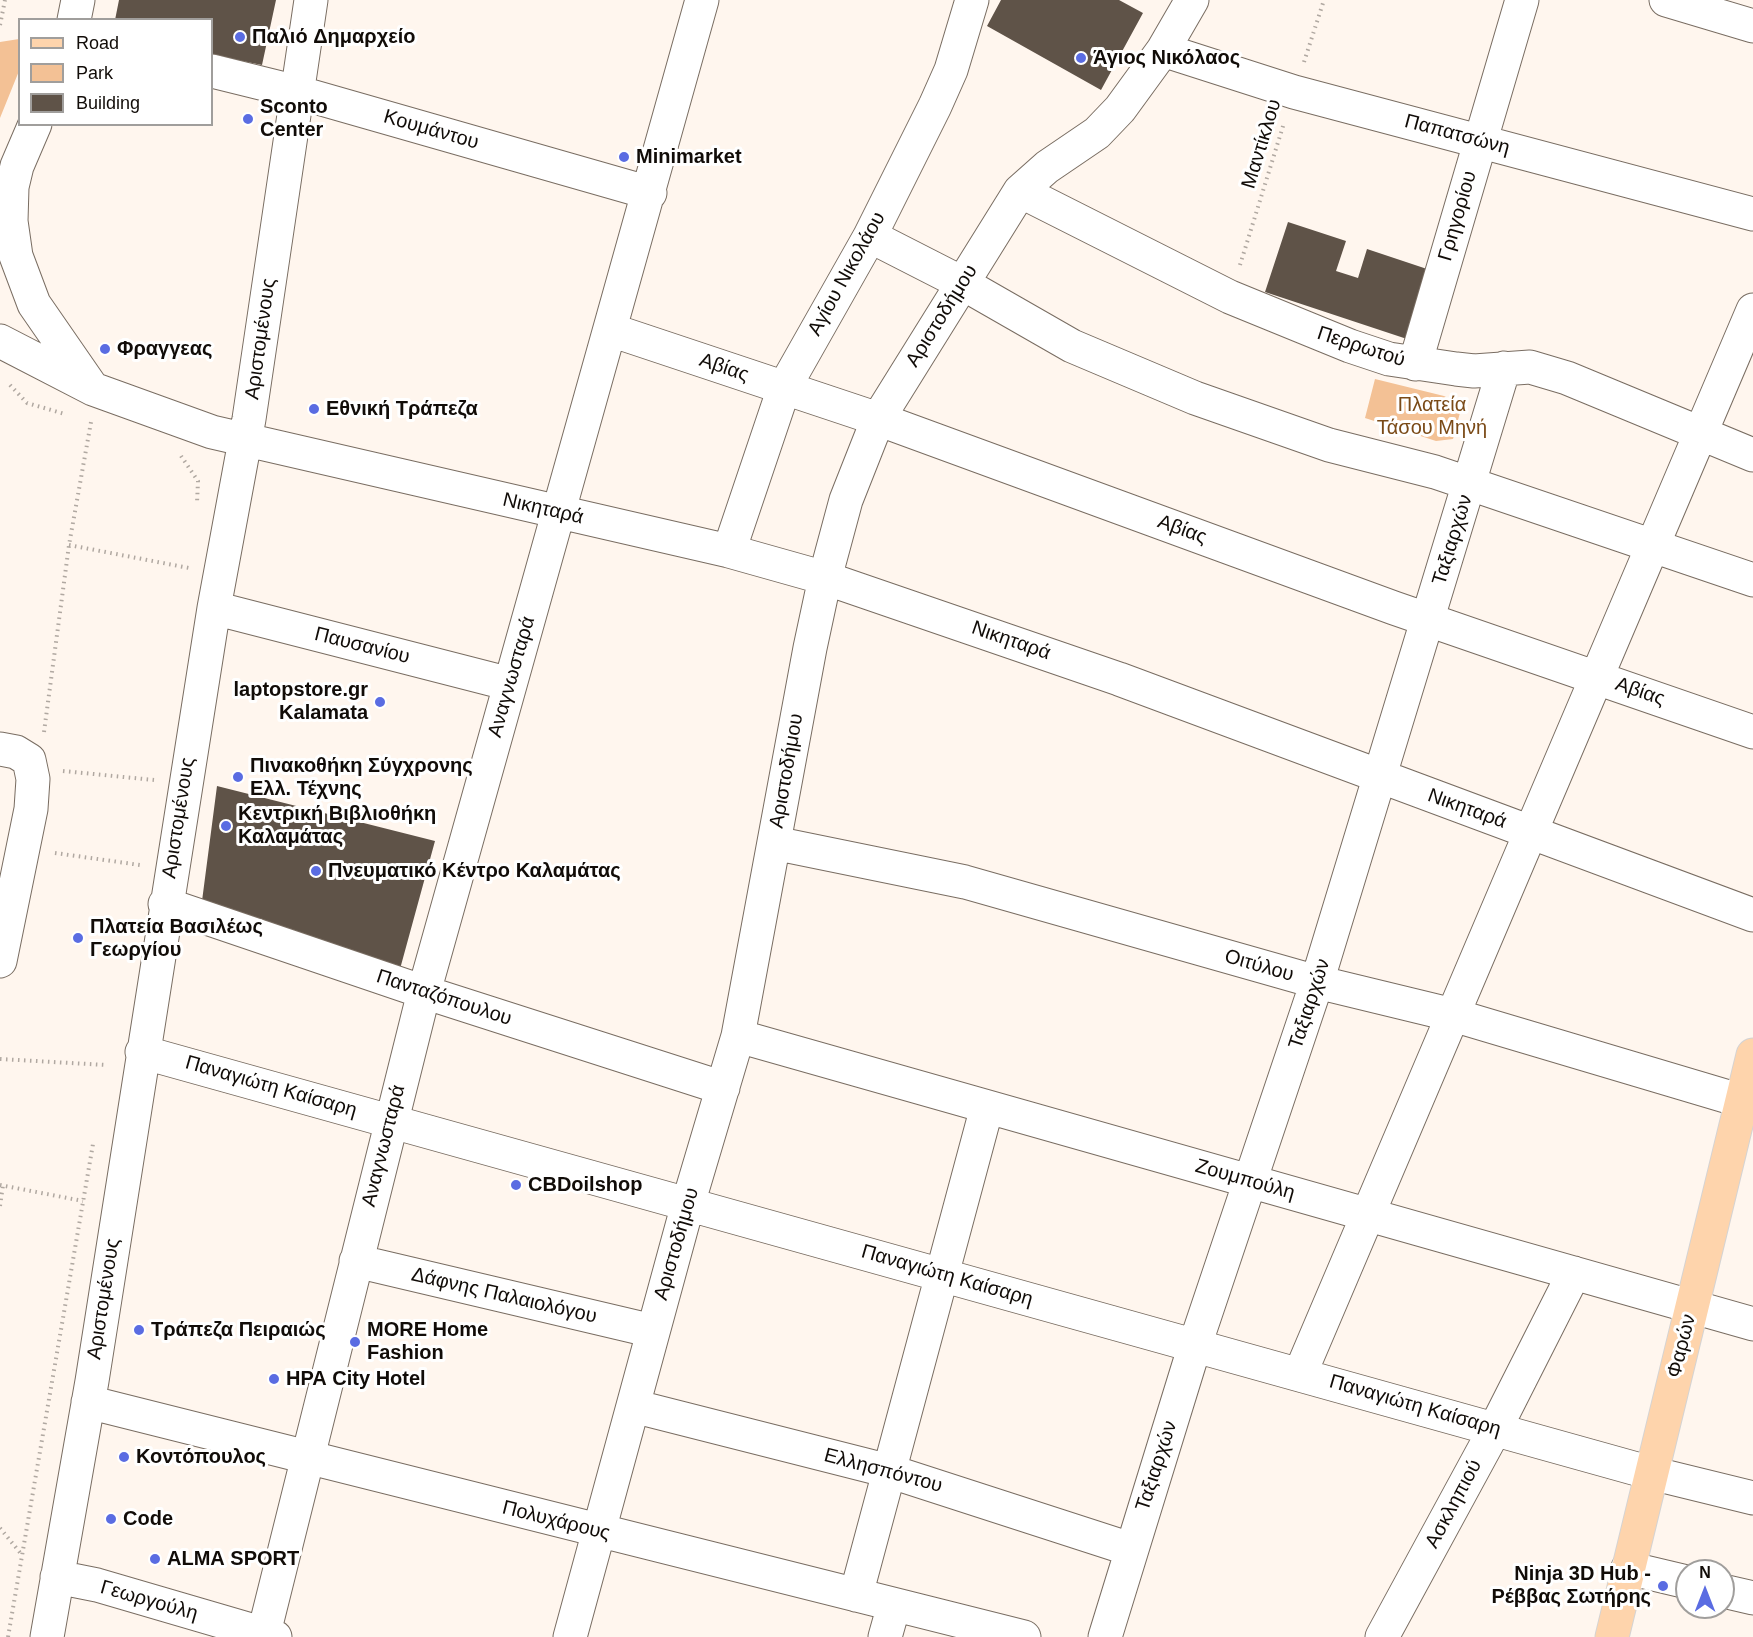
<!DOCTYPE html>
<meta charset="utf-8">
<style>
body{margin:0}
#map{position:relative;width:1753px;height:1637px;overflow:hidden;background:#fff6ee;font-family:Arial,sans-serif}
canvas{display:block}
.legend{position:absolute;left:18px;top:18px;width:195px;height:108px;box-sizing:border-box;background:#fff;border:2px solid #a09e9c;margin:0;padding:8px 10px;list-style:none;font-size:18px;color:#110c08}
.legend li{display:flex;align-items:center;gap:12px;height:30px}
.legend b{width:30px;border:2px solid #a09e9c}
.north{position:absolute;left:1675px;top:1559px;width:60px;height:60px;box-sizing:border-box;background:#fff;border:2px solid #a09e9c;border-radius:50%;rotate:0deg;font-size:16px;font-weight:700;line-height:24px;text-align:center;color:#110c08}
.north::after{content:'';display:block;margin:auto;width:21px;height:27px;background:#5a6ce2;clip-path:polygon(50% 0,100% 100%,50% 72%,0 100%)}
</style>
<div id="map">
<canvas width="1753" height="1637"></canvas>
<ul class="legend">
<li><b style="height:8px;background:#fed4ac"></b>Road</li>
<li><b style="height:16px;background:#f3c195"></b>Park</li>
<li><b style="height:16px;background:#5f5348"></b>Building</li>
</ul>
<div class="north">N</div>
</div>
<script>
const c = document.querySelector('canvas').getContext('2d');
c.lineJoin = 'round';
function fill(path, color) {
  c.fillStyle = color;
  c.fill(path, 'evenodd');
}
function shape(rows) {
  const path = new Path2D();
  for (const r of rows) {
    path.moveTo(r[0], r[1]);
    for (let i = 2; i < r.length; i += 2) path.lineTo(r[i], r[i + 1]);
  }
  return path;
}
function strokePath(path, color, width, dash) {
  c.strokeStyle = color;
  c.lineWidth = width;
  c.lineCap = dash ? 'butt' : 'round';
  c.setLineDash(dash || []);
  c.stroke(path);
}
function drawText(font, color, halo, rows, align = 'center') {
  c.font = font + ' Arial,sans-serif';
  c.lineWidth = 6;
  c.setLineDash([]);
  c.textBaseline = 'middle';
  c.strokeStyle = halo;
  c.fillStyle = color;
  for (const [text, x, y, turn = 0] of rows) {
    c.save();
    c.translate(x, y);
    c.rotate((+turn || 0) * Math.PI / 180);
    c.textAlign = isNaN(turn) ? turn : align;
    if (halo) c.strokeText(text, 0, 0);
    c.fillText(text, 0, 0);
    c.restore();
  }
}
fill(shape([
 [19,39,19,71,0,118,0,42],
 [1375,379,1444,396,1462,405,1453,439,1436,441,1365,418]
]), '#f3c195');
fill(shape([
 [119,0,276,0,262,65,212,55,212,20,115,20],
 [1001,0,1119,0,1143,13,1101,90,987,26],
 [1288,222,1346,241,1336,271,1358,278,1367,249,1436,272,1413,341,1265,292],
 [217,786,435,841,400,969,202,901]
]), '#5f5348');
const minor = shape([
 [1666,0,1753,26],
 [74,20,78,0],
 [1163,50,1294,92,1753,214],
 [212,71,297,92,650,193],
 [35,124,17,166,12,187,11,221,16,256,34,304,90,385],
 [1020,191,1230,297,1350,346,1389,359,1456,369,1474,371,1530,367,1567,378,1753,455],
 [870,236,962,283,1072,346,1195,398,1329,445,1435,472,1753,580],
 [611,330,878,419,1394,608,1753,732],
 [0,341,93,389,212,432,729,551,825,578,1119,679,1753,915],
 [1415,364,1522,0],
 [729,551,784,388,870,236,935,106,951,70,972,0],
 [214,608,510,684],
 [0,749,16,752,29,760,33,779,31,809,0,961],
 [774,843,965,882,1317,982,1453,1015,1742,1101],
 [165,904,424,992,723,1088],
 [738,1036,1753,1324],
 [142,1052,1651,1473,1753,1498],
 [356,1261,653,1331],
 [1300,1374,1753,310],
 [88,1402,1024,1637],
 [633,1406,889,1471,1130,1549],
 [1628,1568,1687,1582],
 [57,1577,97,1585,275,1637],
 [1723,1591,1753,1598],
 [856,1595,987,1107],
 [47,1637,92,1381,214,608,249,419,311,0],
 [263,1637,424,992,702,0],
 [570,1637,688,1204,738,1036,810,648,825,578,846,500,878,419,1020,191,1047,167,1097,133,1120,109,1163,50,1192,0],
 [885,1637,894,1605],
 [1105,1637,1195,1345,1317,982,1504,368],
 [1382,1637,1495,1429,1574,1273]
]);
const major = shape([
 [1612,1637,1753,1055]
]);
strokePath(minor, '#796d62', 35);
strokePath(major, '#d4d3d3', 35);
strokePath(shape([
 [0,25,5,0],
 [1304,62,1324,0],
 [1240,265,1284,123],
 [10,385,27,403,65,414],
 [181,456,198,481,197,503],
 [69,545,189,568],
 [44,732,69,545,91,422],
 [63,771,154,780],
 [55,853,140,865],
 [0,1059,106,1065],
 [0,1185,83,1201],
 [0,1206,3,1185],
 [0,1528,22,1555],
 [8,1637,93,1144]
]), '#b0a8a1', 4, [1.5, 4.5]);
strokePath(minor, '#fff', 33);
strokePath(major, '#fed4ac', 33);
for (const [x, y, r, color] of [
 [240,37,6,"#5a6ce2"],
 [1081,58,6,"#5a6ce2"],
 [248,119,6,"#5a6ce2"],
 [624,157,6,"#5a6ce2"],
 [105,349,6,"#5a6ce2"],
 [314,409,6,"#5a6ce2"],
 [380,702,6,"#5a6ce2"],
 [238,777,6,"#5a6ce2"],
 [226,826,6,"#5a6ce2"],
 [316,871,6,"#5a6ce2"],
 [78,938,6,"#5a6ce2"],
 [516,1185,6,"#5a6ce2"],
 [139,1330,6,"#5a6ce2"],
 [355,1342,6,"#5a6ce2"],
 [274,1379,6,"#5a6ce2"],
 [124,1457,6,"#5a6ce2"],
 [111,1519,6,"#5a6ce2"],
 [155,1559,6,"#5a6ce2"],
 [1663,1586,6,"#5a6ce2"]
]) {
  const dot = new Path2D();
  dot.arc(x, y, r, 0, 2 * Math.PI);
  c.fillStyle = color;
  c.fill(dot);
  strokePath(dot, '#fff', 2);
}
drawText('bold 20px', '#110c08', '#fff', [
 ["Παλιό Δημαρχείο",252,37],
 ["Άγιος Νικόλαος",1093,58],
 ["Sconto",260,107],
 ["Center",260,130],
 ["Minimarket",636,157],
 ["Φραγγεας",117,349],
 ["Εθνική Τράπεζα",326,409],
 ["laptopstore.gr",368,690,"right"],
 ["Kalamata",368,713,"right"],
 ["Πινακοθήκη Σύγχρονης",250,766],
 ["Ελλ. Τέχνης",250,789],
 ["Κεντρική Βιβλιοθήκη",238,814],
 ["Καλαμάτας",238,837],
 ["Πνευματικό Κέντρο Καλαμάτας",328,871],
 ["Πλατεία Βασιλέως",90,927],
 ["Γεωργίου",90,950],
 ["CBDoilshop",528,1185],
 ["Τράπεζα Πειραιώς",151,1330],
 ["MORE Home",367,1330],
 ["Fashion",367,1353],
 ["HPA City Hotel",286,1379],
 ["Κοντόπουλος",136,1457],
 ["Code",123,1519],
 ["ALMA SPORT",167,1559],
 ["Ninja 3D Hub -",1651,1574,"right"],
 ["Ρέββας Σωτήρης",1651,1597,"right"]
], 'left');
drawText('20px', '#110c08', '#fff', [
 ["Κουμάντου",431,130,16],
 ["Παπατσώνη",1457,135,15],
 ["Μαντίκλου",1262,144,-73],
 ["Γρηγορίου",1458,216,-74],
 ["Αγίου Νικολάου",847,274,-61],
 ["Αριστοδήμου",942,316,-58],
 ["Αριστομένους",261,339,-82],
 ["Περρωτού",1361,347,18],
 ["Αβίας",724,368,19],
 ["Νικηταρά",543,509,13],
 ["Αβίας",1182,530,20],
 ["Ταξιαρχών",1453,540,-73],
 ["Νικηταρά",1011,641,19],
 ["Παυσανίου",362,646,14],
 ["Αναγνωσταρά",512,677,-74],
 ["Αβίας",1640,692,19],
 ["Αριστοδήμου",787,771,-80],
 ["Νικηταρά",1467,809,20],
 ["Αριστομένους",179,818,-81],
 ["Οιτύλου",1259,966,16],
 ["Πανταζόπουλου",444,998,18],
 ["Ταξιαρχών",1310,1004,-72],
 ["Παναγιώτη Καίσαρη",271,1087,16],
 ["Αναγνωσταρά",384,1146,-76],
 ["Ζουμπούλη",1245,1180,16],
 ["Αριστοδήμου",677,1244,-74],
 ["Παναγιώτη Καίσαρη",947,1276,16],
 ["Δάφνης Παλαιολόγου",504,1296,13],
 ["Αριστομένους",104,1299,-81],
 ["Φαρών",1682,1346,-76],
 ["Παναγιώτη Καίσαρη",1415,1406,16],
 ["Ταξιαρχών",1157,1466,-72],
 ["Ελλησπόντου",883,1471,15],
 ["Ασκληπιού",1454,1504,-62],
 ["Πολυχάρους",556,1521,14],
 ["Γεωργούλη",149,1601,16]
]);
drawText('20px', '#7a4a17', '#fff', [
 ["Πλατεία",1432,405],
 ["Τάσου Μηνή",1432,428]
]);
</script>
